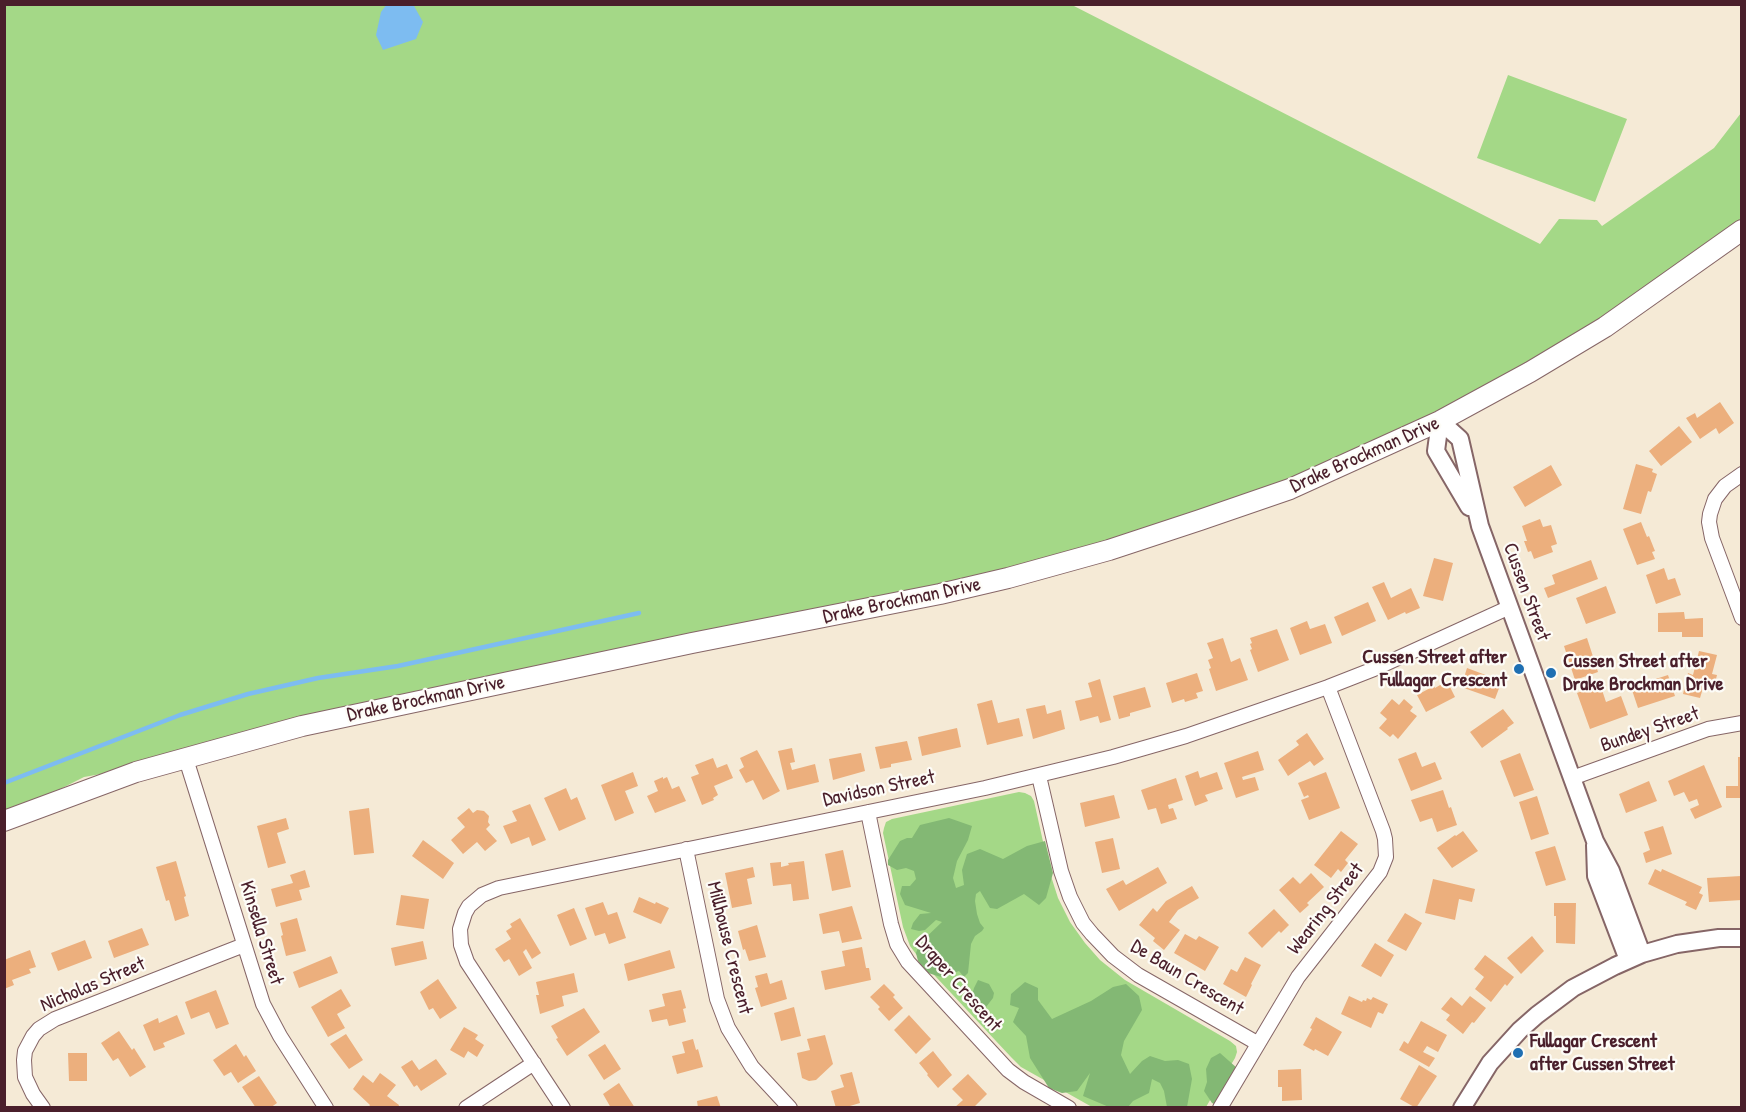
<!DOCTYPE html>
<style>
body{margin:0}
#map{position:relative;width:1746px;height:1112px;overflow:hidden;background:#f5ead6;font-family:"Patrick Hand",sans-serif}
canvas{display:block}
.frame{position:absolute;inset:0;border:6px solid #4a1f2b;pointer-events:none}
</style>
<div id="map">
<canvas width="1746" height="1112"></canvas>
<div class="frame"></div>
</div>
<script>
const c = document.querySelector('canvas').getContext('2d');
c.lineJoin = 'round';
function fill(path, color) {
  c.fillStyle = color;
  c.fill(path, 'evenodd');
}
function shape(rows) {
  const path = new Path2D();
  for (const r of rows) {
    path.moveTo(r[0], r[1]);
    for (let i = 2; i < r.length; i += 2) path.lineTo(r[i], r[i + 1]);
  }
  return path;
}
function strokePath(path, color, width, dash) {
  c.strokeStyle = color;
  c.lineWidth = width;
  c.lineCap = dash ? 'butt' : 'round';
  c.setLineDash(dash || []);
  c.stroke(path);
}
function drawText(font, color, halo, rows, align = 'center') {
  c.font = font + ' "Patrick Hand",sans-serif';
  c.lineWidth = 4.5;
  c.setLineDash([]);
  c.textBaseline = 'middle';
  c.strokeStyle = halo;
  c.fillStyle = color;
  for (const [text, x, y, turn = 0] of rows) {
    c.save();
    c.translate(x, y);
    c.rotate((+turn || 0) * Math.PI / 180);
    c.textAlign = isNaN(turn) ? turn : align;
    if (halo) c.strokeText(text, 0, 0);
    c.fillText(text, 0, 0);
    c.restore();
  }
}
fill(shape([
 [5,5,1072,5,1540,244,1559,219,1597,220,1602,226,1714,148,1741,113,1741,230,1440,421,1109,550,186,759,84,777,5,817],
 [1508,75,1627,119,1595,202,1477,158],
 [1019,792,1025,793,1031,796,1034,801,1050,873,1058,898,1070,922,1085,943,1100,960,1125,980,1230,1041,1236,1046,1237,1052,1235,1058,1206,1107,1092,1107,1021,1067,1010,1056,922,962,910,946,903,927,883,833,884,828,886,822,892,819]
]), '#a4d887');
fill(shape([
 [949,818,972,826,968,840,957,861,953,878,956,888,964,885,962,870,967,854,980,849,1003,859,1027,846,1045,841,1053,873,1046,898,1039,905,1024,894,997,909,990,908,980,891,976,894,975,901,977,914,980,923,984,928,982,931,975,936,971,944,968,973,964,977,959,971,941,977,925,972,918,961,916,953,920,943,942,922,936,920,925,930,919,931,911,929,913,923,920,914,931,913,905,905,900,894,902,886,910,886,916,879,914,871,906,868,897,870,888,865,888,860,900,841,907,838,912,838,920,825],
 [978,980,989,984,994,993,993,998,983,1011,979,1011,978,1001,973,1000,972,995,974,988],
 [1025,982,1038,988,1038,1000,1052,1019,1091,1001,1113,987,1126,984,1139,996,1142,1010,1124,1041,1121,1055,1130,1074,1142,1061,1150,1056,1165,1061,1178,1060,1189,1064,1192,1079,1187,1107,1167,1107,1164,1091,1160,1083,1152,1079,1149,1093,1133,1101,1128,1107,1109,1107,1083,1096,1090,1073,1077,1091,1062,1093,1049,1088,1030,1058,1026,1036,1013,1022,1019,1008,1010,1005,1011,994],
 [1220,1053,1237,1068,1218,1106,1212,1103,1204,1091,1207,1082,1206,1069,1211,1058]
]), '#83b874');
fill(shape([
 [387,4,411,5,414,6,423,22,416,39,383,50,376,35,381,12]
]), '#7dbcf1');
strokePath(shape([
 [4,783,180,715,248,694,318,678,398,666,639,613]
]), '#7dbcf1', 4.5);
fill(shape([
 [1720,402,1734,423,1719,434,1716,428,1700,439,1686,418,1695,413,1697,418],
 [1679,426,1692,442,1661,466,1649,451],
 [1636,464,1653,469,1652,472,1657,474,1651,492,1648,491,1641,514,1623,509],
 [1551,465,1562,485,1525,507,1513,487],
 [1540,519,1543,527,1551,525,1557,544,1551,546,1553,552,1534,559,1531,551,1528,552,1524,541,1527,541,1522,526],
 [1641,522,1647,537,1649,536,1655,551,1652,552,1655,559,1637,565,1623,529],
 [1434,558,1453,563,1443,601,1423,596],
 [1591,560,1598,579,1548,598,1544,588,1555,584,1552,575],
 [1664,568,1668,580,1675,578,1681,595,1656,604,1646,575],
 [1384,582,1391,598,1411,588,1420,608,1406,614,1405,612,1388,620,1372,587],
 [1606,586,1616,613,1586,624,1576,598],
 [1368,602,1376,621,1342,636,1334,617],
 [1684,612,1685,619,1703,618,1703,637,1682,637,1682,632,1658,632,1658,613],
 [1307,621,1310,629,1325,624,1332,643,1300,655,1290,628],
 [1277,629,1289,660,1258,672,1250,650,1252,649,1250,644,1252,643,1250,638],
 [1223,638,1231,662,1240,658,1248,680,1216,691,1209,669,1211,668,1208,660,1213,658,1207,643],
 [1587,638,1598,672,1575,680,1564,646],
 [1699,651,1717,655,1712,674,1717,675,1713,691,1703,688,1700,698,1683,694,1688,673,1693,675],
 [1467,668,1499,680,1498,682,1501,683,1495,699,1461,687],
 [1197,673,1203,691,1196,693,1198,698,1185,702,1184,699,1172,703,1166,683],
 [1668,675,1675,696,1638,708,1631,687],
 [1100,679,1111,720,1100,723,1098,716,1080,721,1075,701,1092,697,1088,683],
 [1447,681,1455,697,1426,712,1417,695,1434,686,1435,688],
 [1600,684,1606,702,1621,696,1628,715,1590,729,1577,693],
 [1145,687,1151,707,1130,713,1130,716,1119,719,1113,696],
 [1392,699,1399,705,1404,699,1413,707,1410,711,1417,716,1398,739,1393,734,1390,737,1379,728,1387,719,1380,713],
 [992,700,998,723,1019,718,1023,736,987,745,977,704],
 [1045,705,1047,714,1061,710,1065,729,1033,739,1026,709],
 [1503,709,1514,723,1507,728,1508,729,1482,748,1470,732],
 [957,728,961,747,922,756,918,737],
 [1307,733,1324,759,1314,766,1310,761,1288,776,1278,760,1299,745,1296,741],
 [907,741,912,760,891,764,891,767,880,769,875,747],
 [792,748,795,762,790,763,792,770,815,764,819,782,787,790,778,751],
 [757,750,780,791,763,800,753,780,746,783,739,770,744,767,740,758],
 [1258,751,1264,770,1242,777,1243,780,1255,777,1259,790,1236,798,1224,763],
 [1416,752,1422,767,1435,762,1442,779,1411,791,1398,759],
 [861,753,865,771,833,780,829,759],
 [1520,753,1534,790,1514,797,1500,761],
 [1738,757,1742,757,1742,798,1726,798,1726,786,1738,786],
 [713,758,717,768,727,764,733,778,714,786,718,795,713,798,714,800,702,805,691,777,699,774,695,765],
 [1704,765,1722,807,1695,819,1690,809,1699,805,1697,799,1689,802,1684,792,1674,796,1668,781],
 [1198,771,1200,778,1217,772,1223,789,1205,795,1208,801,1195,806,1185,776],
 [633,772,638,786,625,791,634,813,615,821,601,785],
 [1326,772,1340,808,1309,820,1301,800,1309,797,1308,795,1304,797,1298,783],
 [663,777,663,779,667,777,672,789,679,786,686,801,655,813,647,796,658,791,654,781],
 [1176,778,1183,800,1168,805,1169,809,1173,808,1177,819,1161,824,1156,808,1148,810,1141,790],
 [1649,781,1657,801,1626,813,1619,794],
 [566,788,571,800,577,797,586,819,559,831,544,798],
 [1443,790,1449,808,1451,807,1457,825,1437,832,1432,818,1420,822,1411,800],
 [1114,795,1120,818,1085,827,1080,803],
 [1537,796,1549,834,1531,840,1519,802],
 [530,804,546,840,532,846,529,837,511,844,503,826,517,821,512,811],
 [369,808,374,853,354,855,349,811],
 [469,808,473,813,477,810,484,811,489,816,488,822,490,825,486,829,497,841,485,851,477,842,463,854,451,840,465,827,457,818],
 [286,818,289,829,277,833,286,863,268,868,257,826],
 [1663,826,1672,854,1646,863,1643,853,1650,850,1644,832],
 [1341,831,1358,844,1345,860,1348,863,1341,872,1338,869,1331,878,1314,865],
 [1463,831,1478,851,1452,868,1437,848,1455,835,1456,836],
 [1113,838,1120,869,1102,873,1095,842],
 [423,840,454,863,443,879,412,856],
 [1555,846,1566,880,1546,886,1535,852],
 [843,850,851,887,832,891,825,854],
 [176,861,186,896,184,897,189,916,175,921,169,900,166,901,156,867],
 [804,861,809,899,793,901,791,884,773,886,770,863,781,862,781,867,789,865,788,863],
 [753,867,755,877,747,879,752,904,732,908,725,873],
 [1158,867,1167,883,1119,911,1106,889,1123,880,1126,885],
 [1655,869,1661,872,1662,869,1702,887,1699,893,1703,895,1696,910,1685,905,1687,902,1648,884],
 [305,870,310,887,299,890,302,900,276,907,271,889,293,883,290,875],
 [1311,873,1324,887,1307,903,1309,905,1300,913,1279,890,1293,877,1300,884],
 [1741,876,1742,900,1709,902,1707,878],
 [1433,879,1475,889,1472,902,1459,899,1455,920,1425,913],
 [1192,886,1199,898,1178,910,1169,922,1180,930,1164,950,1153,941,1155,938,1139,925,1153,908,1157,912,1166,901],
 [401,895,429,899,424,929,396,925],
 [639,897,655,904,656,902,669,908,661,924,633,912],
 [603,902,608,915,617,912,626,938,609,944,605,933,595,936,585,908],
 [1554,903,1576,903,1575,944,1556,943,1556,916,1554,916],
 [852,906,862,939,842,943,839,931,823,934,819,914],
 [574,908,587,939,570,946,557,915],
 [1274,909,1289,925,1281,933,1279,931,1262,948,1248,933],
 [1405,913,1422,923,1406,951,1387,941],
 [297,918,306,951,286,956,281,936,283,935,280,923],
 [520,918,541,953,532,959,526,949,523,952,532,968,519,976,509,959,504,962,495,949,511,939,506,931,512,927,510,924],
 [757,925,766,957,749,961,745,949,743,950,738,931],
 [142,928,149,945,114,958,108,941],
 [1185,934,1196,940,1199,936,1219,947,1205,971,1174,953],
 [1532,936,1544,951,1521,974,1507,958],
 [85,940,92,958,58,971,51,953],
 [423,941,427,959,395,966,391,948],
 [1375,943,1394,955,1381,977,1361,966],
 [862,947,866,968,869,968,871,980,825,990,821,971,845,966,842,951],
 [30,950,36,967,29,969,31,973,12,980,14,985,4,989,4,960],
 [670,950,675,968,628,981,624,964],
 [1485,955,1514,977,1507,986,1505,984,1491,1002,1475,989,1484,977,1474,969],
 [331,956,338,973,299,988,293,972],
 [1245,957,1261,965,1251,984,1252,985,1246,997,1223,984,1231,969,1237,972],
 [574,973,578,992,562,996,564,1006,540,1014,536,995,539,995,536,982],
 [767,973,770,984,782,980,787,999,761,1007,755,988,758,987,755,976],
 [438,979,457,1008,440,1019,433,1008,429,1010,420,992],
 [884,984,895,995,893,997,903,1008,889,1021,878,1009,880,1007,870,997],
 [341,989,351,1006,337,1014,345,1028,328,1037,311,1007],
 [216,990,229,1024,216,1029,209,1012,191,1019,185,1002],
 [681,990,686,1008,683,1009,686,1022,669,1026,667,1019,652,1022,649,1010,665,1006,662,994],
 [1349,996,1362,1002,1363,1000,1366,1001,1367,998,1371,1000,1373,997,1388,1004,1383,1014,1378,1012,1371,1028,1341,1014],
 [1470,996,1486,1008,1474,1023,1472,1022,1463,1034,1446,1020,1450,1015,1441,1009,1451,997,1462,1006],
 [794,1007,801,1036,781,1041,774,1013],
 [584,1008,600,1032,567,1056,556,1039,558,1038,551,1026],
 [177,1015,185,1034,163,1043,165,1047,154,1051,143,1025,158,1018,159,1023],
 [909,1015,931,1039,916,1054,894,1030],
 [1316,1017,1342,1032,1328,1056,1315,1049,1314,1051,1303,1045,1312,1029,1310,1028],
 [1421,1021,1447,1035,1438,1052,1427,1046,1423,1052,1435,1058,1429,1067,1399,1050,1404,1041,1408,1044],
 [464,1027,478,1035,475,1039,484,1045,477,1057,468,1051,464,1058,450,1050],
 [119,1031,132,1050,134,1048,146,1067,130,1077,118,1058,113,1061,101,1043],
 [346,1034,363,1060,349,1069,330,1044],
 [825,1035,833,1064,816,1080,809,1081,802,1078,797,1053,810,1050,807,1039],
 [693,1039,696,1050,698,1049,703,1067,677,1074,672,1056,685,1053,682,1042],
 [236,1044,244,1057,246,1055,256,1071,238,1083,231,1072,224,1076,213,1060],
 [605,1044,621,1069,604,1080,588,1055],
 [933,1051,952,1075,938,1088,927,1075,928,1074,919,1063],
 [68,1053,87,1053,87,1081,69,1081],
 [436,1059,447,1074,421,1091,417,1085,414,1087,401,1067,412,1060,419,1070],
 [1419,1065,1437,1076,1416,1108,1400,1099],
 [1301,1069,1302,1100,1282,1101,1282,1087,1278,1087,1278,1070],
 [852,1072,860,1103,843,1108,836,1108,831,1091,844,1087,840,1075],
 [380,1073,396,1085,387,1096,399,1105,398,1108,368,1108,370,1105,353,1089,363,1075,373,1083],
 [968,1074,987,1094,973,1108,954,1108,963,1100,952,1089],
 [259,1076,277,1103,270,1108,256,1108,242,1087],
 [619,1083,635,1108,611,1108,603,1094],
 [717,1096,721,1108,698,1108,697,1101]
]), '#ecaf7d');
const minor = shape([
 [1742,474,1725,486,1715,499,1710,514,1709,522,1712,538,1742,618],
 [186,759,263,1004,280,1036,326,1108],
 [1039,776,1061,871,1070,897,1083,923,1092,934,1113,956,1138,975,1257,1043],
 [1572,778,1708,729,1742,723],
 [868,812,891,924,897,944,908,962,1008,1070,1024,1082,1069,1108],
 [686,849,717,999,728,1028,752,1067,790,1108],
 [43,1108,33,1094,25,1077,24,1060,25,1051,33,1036,39,1029,55,1019,244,945],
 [466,1108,534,1063],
 [563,1108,467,962,461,945,460,929,465,913,469,906,482,895,499,888,985,788,1113,757,1186,736,1328,687,1374,669,1510,607],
 [1220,1108,1298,977,1380,872,1386,857,1385,839,1383,831,1328,687]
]);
const tertiary = shape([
 [1440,421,1460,439,1480,526,1595,841,1611,871,1642,954],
 [1440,421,1436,451,1469,507],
 [1595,845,1596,876,1628,960],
 [1462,1108,1490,1063,1520,1030,1537,1015,1573,988,1615,966,1642,954,1677,944,1719,938,1742,938]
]);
const secondary = shape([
 [4,821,136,772,302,726,692,643,940,594,1008,578,1109,550,1200,520,1290,489,1440,421,1530,372,1605,327,1742,230]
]);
strokePath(minor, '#866667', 16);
strokePath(tertiary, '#866667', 20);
strokePath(secondary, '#866667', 22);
strokePath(minor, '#fff', 14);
strokePath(tertiary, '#fff', 16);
strokePath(secondary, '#fff', 20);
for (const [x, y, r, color] of [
 [1519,669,6,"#1f6fb2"],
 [1551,673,6,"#1f6fb2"],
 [1518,1053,6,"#1f6fb2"]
]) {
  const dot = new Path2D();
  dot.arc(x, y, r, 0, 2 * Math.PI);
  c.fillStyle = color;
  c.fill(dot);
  strokePath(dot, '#fdfcf7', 2);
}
drawText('20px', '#4a1f2b', '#fdfcf7', [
 ["Drake Brockman Drive",1365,455,-24],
 ["Cussen Street",1526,592,70],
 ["Drake Brockman Drive",902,601,-12],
 ["Drake Brockman Drive",426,699,-12],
 ["Bundey Street",1650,730,-19],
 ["Davidson Street",879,789,-12],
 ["Wearing Street",1326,909,-52],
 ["Kinsella Street",261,933,73],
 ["Millhouse Crescent",729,948,76],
 ["De Baun Crescent",1187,978,31],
 ["Draper Crescent",958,984,49],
 ["Nicholas Street",93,985,-23]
]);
drawText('bold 20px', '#4a1f2b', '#fdfcf7', [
 ["Cussen Street after",1507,658,"right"],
 ["Fullagar Crescent",1507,681,"right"],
 ["Cussen Street after",1563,662],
 ["Drake Brockman Drive",1563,685],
 ["Fullagar Crescent",1530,1042],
 ["after Cussen Street",1530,1065]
], 'left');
</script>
